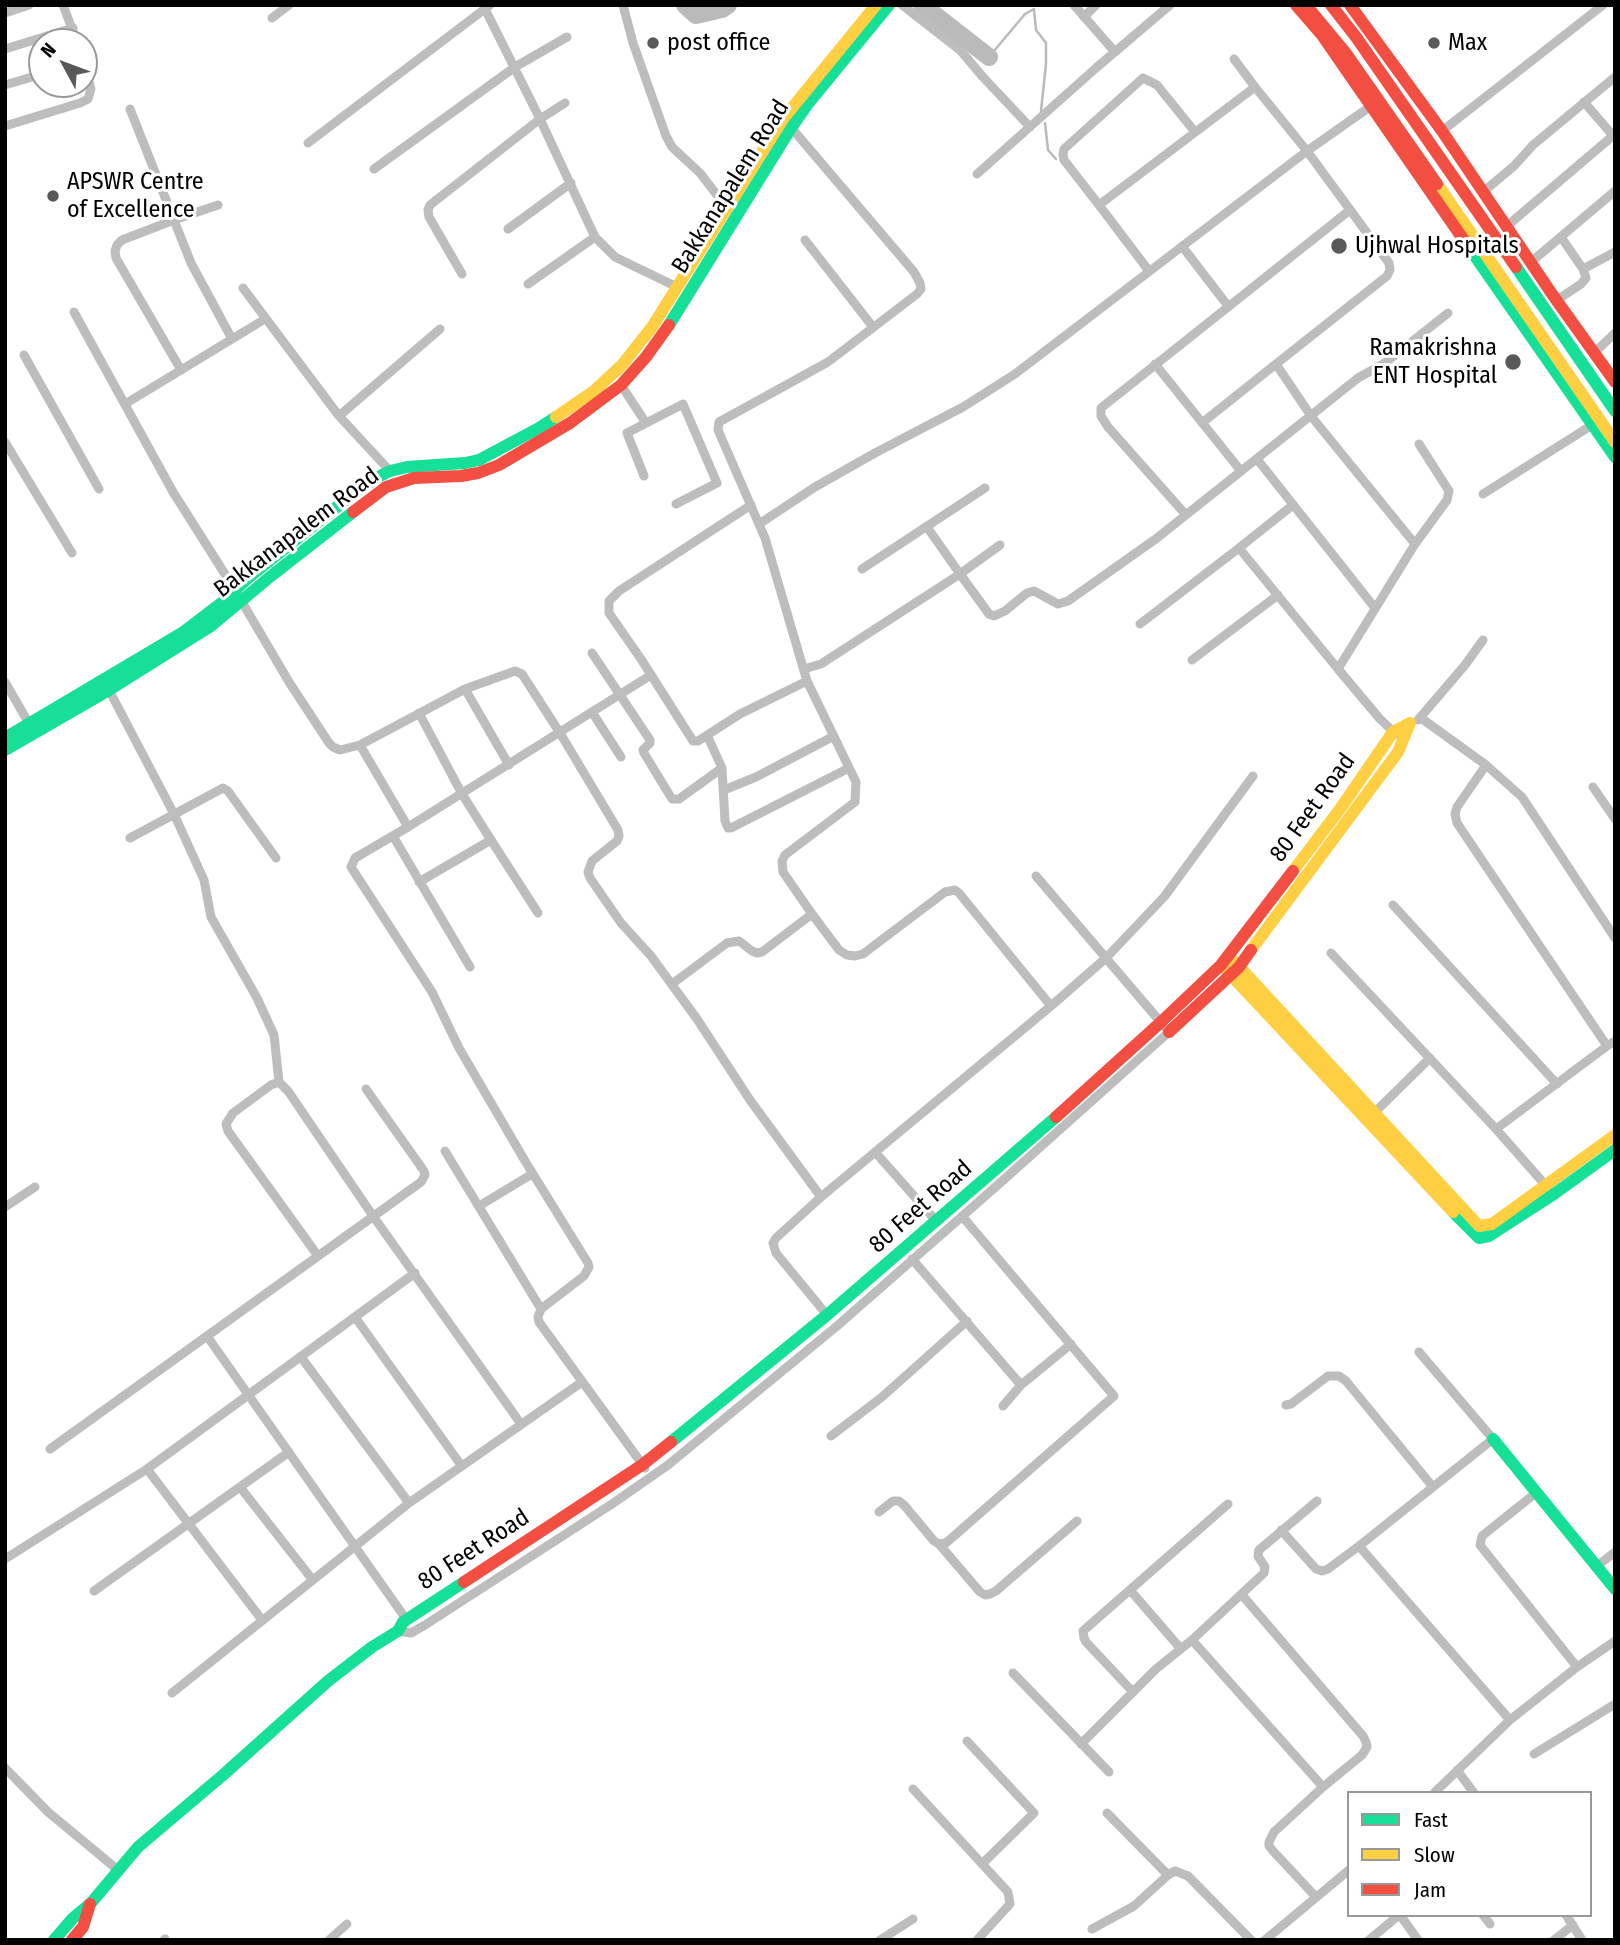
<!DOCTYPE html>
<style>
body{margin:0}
#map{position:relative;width:1620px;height:1945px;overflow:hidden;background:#fff;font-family:"Fira Sans Condensed",sans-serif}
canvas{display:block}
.frame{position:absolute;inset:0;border:7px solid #000;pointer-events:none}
.legend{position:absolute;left:1347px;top:1791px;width:245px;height:126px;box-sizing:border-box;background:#fff;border:2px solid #999;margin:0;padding:9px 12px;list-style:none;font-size:21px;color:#000}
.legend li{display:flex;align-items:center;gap:14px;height:35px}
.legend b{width:35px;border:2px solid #999}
.north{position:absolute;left:28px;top:28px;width:70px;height:70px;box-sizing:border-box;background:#fff;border:2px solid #999;border-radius:50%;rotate:311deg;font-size:19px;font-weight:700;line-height:28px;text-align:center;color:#000}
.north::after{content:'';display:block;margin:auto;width:24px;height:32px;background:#595959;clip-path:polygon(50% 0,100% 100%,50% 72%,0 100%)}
</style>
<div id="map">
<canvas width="1620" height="1945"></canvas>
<div class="frame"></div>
<ul class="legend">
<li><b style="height:9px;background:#16e098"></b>Fast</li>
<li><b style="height:9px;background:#ffcf43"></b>Slow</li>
<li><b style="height:9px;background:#f24e42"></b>Jam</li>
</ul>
<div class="north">N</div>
</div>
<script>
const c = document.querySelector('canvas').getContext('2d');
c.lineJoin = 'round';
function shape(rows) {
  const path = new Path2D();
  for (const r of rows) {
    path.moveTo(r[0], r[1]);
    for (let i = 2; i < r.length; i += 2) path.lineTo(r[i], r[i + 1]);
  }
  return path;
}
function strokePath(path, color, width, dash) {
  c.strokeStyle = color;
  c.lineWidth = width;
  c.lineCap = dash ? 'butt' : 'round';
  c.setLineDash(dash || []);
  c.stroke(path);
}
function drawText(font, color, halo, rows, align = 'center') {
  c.font = font + ' "Fira Sans Condensed",sans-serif';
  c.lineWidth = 6;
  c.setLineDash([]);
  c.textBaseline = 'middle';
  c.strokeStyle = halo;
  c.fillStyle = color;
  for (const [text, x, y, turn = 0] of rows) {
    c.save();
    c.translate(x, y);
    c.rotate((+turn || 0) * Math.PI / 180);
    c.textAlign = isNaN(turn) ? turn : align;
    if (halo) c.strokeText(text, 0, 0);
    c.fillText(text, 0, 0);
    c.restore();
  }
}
strokePath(shape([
 [989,57,1025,14,1034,9,1036,30,1046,43,1046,64,1041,111],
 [1045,123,1048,150,1056,159]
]), '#bababa', 2.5);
strokePath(shape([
 [685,5,696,15,722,9,728,5],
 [922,5,989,57]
]), '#bababa', 18);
strokePath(shape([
 [63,5,77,42],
 [483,5,540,119,595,237,615,257,677,287],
 [623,5,633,43,666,136,672,147,700,173,727,208],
 [902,5,961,51,982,76,1030,127],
 [1074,5,1115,52],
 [5,13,29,5],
 [1084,17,1096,5],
 [272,18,289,5],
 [5,49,73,28],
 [1234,59,1255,87],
 [5,85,42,74],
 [1584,102,1615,138],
 [1371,106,1307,151,1389,263,1390,270,1387,276,1276,364,1311,416,1415,544,1338,669,1380,719,1396,734],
 [130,109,191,263,232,339],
 [789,125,914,272,920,283,921,289,917,294,828,362,719,422,718,430,765,538,807,681,856,782,855,802,785,855,782,861,783,872,812,914,839,950,847,955,855,956,863,954,945,892,955,890,959,893,1051,1006,1106,958,1164,897,1253,776],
 [5,126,80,103,88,99,91,89,84,65],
 [1442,131,1603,5],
 [308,143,490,5],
 [374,169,515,67,567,37],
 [977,174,1096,68,1170,5],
 [1483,192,1514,166,1533,145,1615,77],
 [1099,205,1064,160,1063,155,1064,149,1143,78,1157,85,1195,132],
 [1507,226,1615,134],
 [508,229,571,183],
 [805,240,873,327],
 [1182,246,1228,306],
 [1531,262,1615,191],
 [1583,269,1615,252],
 [462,274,429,217,428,210,430,205,540,119,565,103],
 [528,284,595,237],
 [243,288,339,416,390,471],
 [1557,300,1581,284,1586,278,1583,269,1561,237],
 [74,312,173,492,235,590,289,682,329,743,333,747,340,750,360,745,465,689,515,671,522,674,560,733,618,830,619,836,617,841,592,861,588,872,590,878,621,923,651,956,697,1019,750,1100,821,1197],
 [1594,353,1615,333],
 [24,355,99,489],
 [1155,364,1241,471],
 [181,370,116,258,115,251,117,245,122,240,174,220,218,205],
 [621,385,646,423],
 [125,404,265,319],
 [339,416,440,329],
 [1202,423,1276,364],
 [5,442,72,553],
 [1257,459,1375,608],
 [644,476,627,433,683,404,717,483,676,504],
 [1483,494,1592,425],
 [751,505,619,591,609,601,609,613,641,659,693,741,698,741,740,714,807,681],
 [1293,505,1239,548,1338,669],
 [1186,515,1108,427,1101,416,1101,408,1350,210],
 [759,524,815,487,875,453,963,407,1015,374,1307,151,1255,87,1099,205,1149,271],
 [927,527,960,574,1000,545],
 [1415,544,1447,500,1449,491,1419,444],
 [862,569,985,488],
 [1140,624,1239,548],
 [592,653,650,740,650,743,643,750,644,753,672,799,679,799,722,768],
 [1192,660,1278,595],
 [804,669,821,664,960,574,989,614,994,616,1005,611,1027,593,1034,591,1058,604,1068,601,1157,538,1358,378,1385,363,1448,313],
 [5,682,31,727],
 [465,689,509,765],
 [109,690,174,814,204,880,211,917,257,998,274,1035,279,1082],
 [592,712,621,757],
 [419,713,462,794,491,840],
 [1421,718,1486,765,1522,797,1615,938],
 [1418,720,1465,665,1483,640],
 [707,735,722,768,725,821,728,828,731,828,849,768],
 [360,745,408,827],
 [1486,765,1457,807,1455,814,1457,823,1607,1046,1615,1041],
 [1593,787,1615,819],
 [724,790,756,777,834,736],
 [393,836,470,967],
 [130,838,223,788,228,791,276,858],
 [419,882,491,840,538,913],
 [1393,905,1557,1084],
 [1331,953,1496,1129,1607,1046],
 [672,984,727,943,739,941,752,951,757,953,762,952,812,914],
 [1371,1116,1430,1058],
 [1496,1129,1548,1188],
 [445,1151,541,1309],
 [875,1152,937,1222],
 [479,1206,532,1174],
 [5,1207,35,1187],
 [318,1256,228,1131,226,1124,233,1113,271,1085,279,1082,288,1091,373,1216,521,1424],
 [912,1259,1021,1385],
 [827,1315,776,1253,773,1243,776,1238,821,1197,1051,1006],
 [355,1317,461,1465],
 [207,1336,406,1619],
 [1419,1352,1493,1439,1433,1487],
 [301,1357,409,1503],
 [1286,1405,1291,1404,1328,1376,1339,1376,1346,1381,1433,1487,1359,1546],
 [1003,1406,1021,1385,1071,1344],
 [831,1436,882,1397,967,1321],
 [50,1449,421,1182,425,1175,424,1171,366,1089],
 [645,1468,539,1322,538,1317,541,1309,584,1276,589,1267,588,1263,525,1161,459,1048,432,992,351,867,355,858,408,827,651,675],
 [147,1469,262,1620],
 [240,1487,312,1579],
 [1537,1492,1482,1536,1480,1545,1577,1667],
 [879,1512,893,1501,899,1501,904,1505,934,1541,939,1544,946,1543,1114,1396,962,1216],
 [1281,1530,1316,1569,1322,1571,1328,1569,1359,1546,1510,1720],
 [939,1544,980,1592,985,1595,990,1594,996,1591,1077,1521],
 [5,1559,147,1469,415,1273],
 [1597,1566,1615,1552],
 [1130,1590,1181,1649],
 [94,1591,289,1452],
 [1242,1595,1363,1736,1366,1742,1367,1747,1362,1755,1323,1787],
 [398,1631,411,1633,425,1625,612,1504,668,1465,837,1326,1000,1183,1169,1032,1036,876],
 [1192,1640,1264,1573,1265,1567,1258,1556,1259,1550,1317,1501],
 [1013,1673,1109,1772],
 [1133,1692,1086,1642,1084,1638,1083,1631,1228,1504],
 [172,1693,409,1503,582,1382],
 [967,1741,1034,1813,982,1864],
 [1081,1744,1156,1669,1192,1640,1323,1787,1274,1832,1269,1842,1269,1846,1273,1851,1316,1897],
 [1534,1754,1615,1704],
 [5,1768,48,1812,118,1870],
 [1457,1770,1474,1793],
 [913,1789,1008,1892,1010,1904,977,1940],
 [1434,1793,1510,1720,1577,1667,1615,1641],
 [1107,1813,1168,1875],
 [1400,1915,1418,1940],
 [1483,1915,1490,1924],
 [1566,1915,1582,1940],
 [1092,1929,1134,1906,1168,1875,1175,1871,1188,1876,1251,1940],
 [164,1940,165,1939],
 [329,1940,347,1924],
 [880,1940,913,1919],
 [1265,1940,1349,1870],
 [1369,1940,1399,1915],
 [1554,1940,1573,1925]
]), '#bdbdbd', 9);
strokePath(shape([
 [1470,249,1615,457],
 [1516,267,1615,411],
 [669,325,791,128,807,105,889,5],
 [5,738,182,633,224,601,249,577,363,486,378,477,390,471,407,467,465,463,479,460,539,428,556,417],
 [5,750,109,690,211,626,271,576,353,512],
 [1453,1212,1479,1238,1489,1236,1554,1194,1615,1150],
 [1493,1439,1615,1589],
 [671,1442,827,1315,1056,1117],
 [54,1940,73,1918,91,1903,138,1847,223,1775,328,1681,372,1647,398,1631,403,1622,464,1582]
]), '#16e098', 12);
strokePath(shape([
 [1437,184,1615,442],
 [556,417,594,391,622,365,652,327,783,119,876,5],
 [1251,950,1398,752,1410,723,1393,732,1340,809,1293,871],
 [1234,961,1479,1226,1492,1224,1615,1135],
 [1226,970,1453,1212]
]), '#ffcf43', 12);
strokePath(shape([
 [1296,5,1322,35,1470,249],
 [1306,5,1345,52,1437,184],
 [1331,5,1356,37,1516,267],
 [1350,5,1442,131,1552,294,1615,382],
 [353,512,386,487,414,478,461,476,478,473,499,465,570,423,621,385,646,357,669,325],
 [1169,1032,1239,967,1251,950],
 [1056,1117,1160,1023,1221,965,1293,871],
 [464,1582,642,1465,671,1442],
 [72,1940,83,1927,90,1904]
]), '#f24e42', 12);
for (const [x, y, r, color] of [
 [653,43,7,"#595959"],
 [1434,43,7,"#595959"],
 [53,196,7,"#595959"],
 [1339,246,9,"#595959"],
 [1513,362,9,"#595959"]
]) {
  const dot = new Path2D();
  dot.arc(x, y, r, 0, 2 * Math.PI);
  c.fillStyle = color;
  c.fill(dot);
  strokePath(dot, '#fff', 2.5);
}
drawText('24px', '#000', '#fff', [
 ["post office",667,43],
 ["Max",1448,43],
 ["APSWR Centre",67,182],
 ["of Excellence",67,210],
 ["Ujhwal Hospitals",1355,246],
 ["Ramakrishna",1497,348,"right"],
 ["ENT Hospital",1497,376,"right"]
], 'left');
drawText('24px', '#000', '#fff', [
 ["Bakkanapalem Road",731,187,-58],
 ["Bakkanapalem Road",297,533,-37],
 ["80 Feet Road",1313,808,-54],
 ["80 Feet Road",921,1207,-41],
 ["80 Feet Road",474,1550,-33]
]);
</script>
